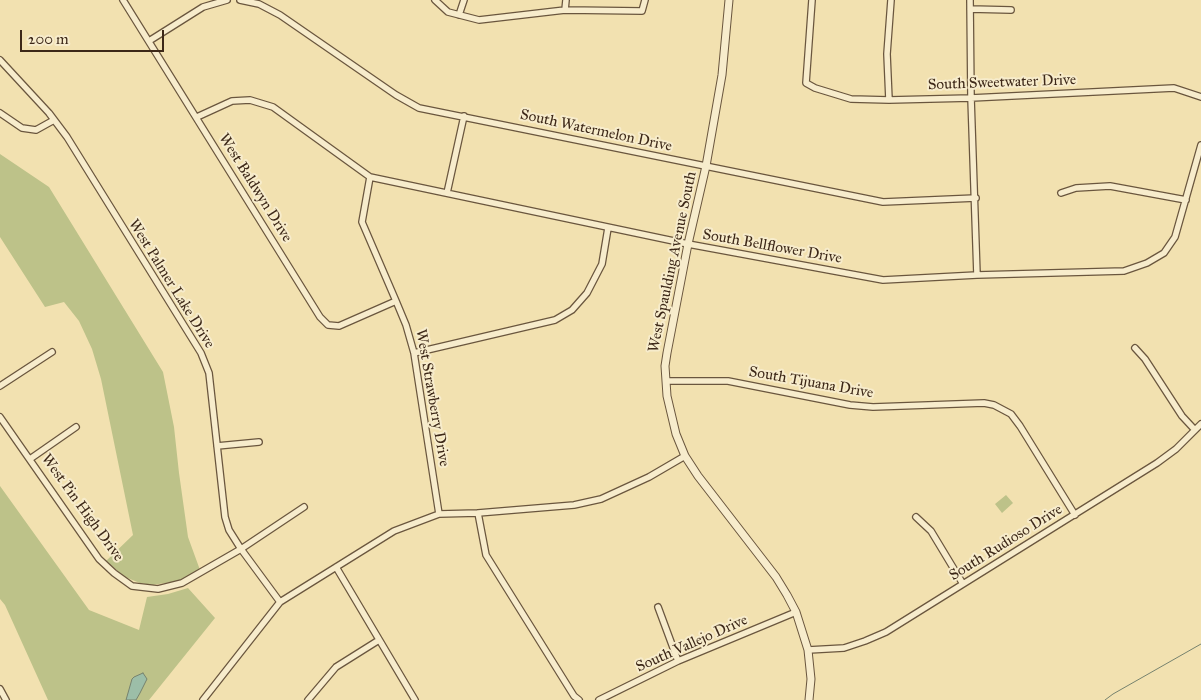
<!DOCTYPE html>
<style>
body{margin:0}
#map{position:relative;width:1201px;height:700px;overflow:hidden;background:#f2e1b0;font-family:"IM FELL Great Primer",serif}
canvas{display:block}
.scale{position:absolute;left:20px;top:30px;width:144px;height:22px;box-sizing:border-box;border:2px solid #3d2818;border-top:0;padding-left:6px;font-size:15px;line-height:18px;white-space:nowrap;color:#3d2818;-webkit-text-stroke:4px #f7eccc;paint-order:stroke}
</style>
<div id="map">
<canvas width="1201" height="700"></canvas>
<div class="scale">200 m</div>
</div>
<script>
const c = document.querySelector('canvas').getContext('2d');
c.lineJoin = 'round';
function fill(path, color) {
  c.fillStyle = color;
  c.fill(path, 'evenodd');
}
function shape(rows) {
  const path = new Path2D();
  for (const r of rows) {
    path.moveTo(r[0], r[1]);
    for (let i = 2; i < r.length; i += 2) path.lineTo(r[i], r[i + 1]);
  }
  return path;
}
function strokePath(path, color, width, dash) {
  c.strokeStyle = color;
  c.lineWidth = width;
  c.lineCap = dash ? 'butt' : 'round';
  c.setLineDash(dash || []);
  c.stroke(path);
}
function drawText(font, color, halo, rows, align = 'center') {
  c.font = font + ' "IM FELL Great Primer",serif';
  c.lineWidth = 4;
  c.setLineDash([]);
  c.textBaseline = 'middle';
  c.strokeStyle = halo;
  c.fillStyle = color;
  for (const [text, x, y, turn = 0] of rows) {
    c.save();
    c.translate(x, y);
    c.rotate((+turn || 0) * Math.PI / 180);
    c.textAlign = isNaN(turn) ? turn : align;
    if (halo) c.strokeText(text, 0, 0);
    c.fillText(text, 0, 0);
    c.restore();
  }
}
fill(shape([
 [0,154,49,187,163,372,174,427,179,473,188,537,200,570,178,581,152,585,140,583,125,577,106,561,133,535,101,379,92,349,79,321,64,302,45,307,0,237],
 [0,486,89,610,139,630,147,597,168,594,188,588,215,618,149,700,48,700,5,605,0,599],
 [1006,495,1013,503,1002,513,995,504]
]), '#bdc289');
const water = shape([
 [143,673,147,679,140,693,136,700,126,700,132,679,134,677,143,673]
]);
fill(water, '#9cbea8');
strokePath(water, '#76826e', 1);
strokePath(shape([
 [1105,700,1113,694,1201,644]
]), '#76826e', 1);
const minor = shape([
 [123,0,320,317,328,325,339,326,396,301],
 [240,0,259,4,280,15,396,95,419,108,883,202,976,198],
 [435,0,448,12,479,20,565,10,642,11,645,0],
 [812,0,806,83,815,88,851,99,889,100,971,98,1174,88,1201,97],
 [970,0,971,98,977,275],
 [970,9,1011,10],
 [565,10,566,0],
 [459,15,464,0],
 [149,41,203,7,227,0],
 [0,60,49,113,67,137,201,353,209,373,225,517,229,530,241,549,280,602],
 [889,100,887,54,891,0],
 [0,113,22,128,36,130,54,120],
 [197,117,232,101,250,100,273,107,370,177,688,244,883,280,977,275,1124,271,1147,263,1164,253,1175,237,1201,145],
 [370,177,362,222,396,301,406,325,414,353,439,514],
 [447,193,464,116],
 [1061,193,1076,188,1110,186,1186,200],
 [1135,348,1145,359,1182,416,1195,430],
 [414,353,555,320,572,310,587,293,602,264,608,228],
 [666,381,728,381,850,405,873,407,984,403,994,405,1011,414,1020,426,1075,515],
 [0,386,52,352],
 [0,417,99,559,114,573,132,586,158,589,182,583,241,549,304,507],
 [217,446,259,442],
 [30,459,76,427],
 [478,513,486,555,574,696,579,700],
 [916,517,931,531,963,584],
 [336,567,415,700],
 [658,607,678,661],
 [808,650,844,648,865,641,886,632,1157,463,1176,449,1201,424],
 [0,689,6,700],
 [203,700,280,602,394,531,439,514,478,513,574,505,601,499,649,477,685,456],
 [308,700,336,667,379,640],
 [599,700,678,661,796,612]
]);
const tertiary = shape([
 [729,0,722,75,706,166,688,244,667,353,665,366,667,396,676,434,685,456,698,476,776,577,787,595,796,612,808,650,811,679,809,700]
]);
strokePath(minor, '#6a563e', 8);
strokePath(tertiary, '#6a563e', 9);
strokePath(minor, '#f7eccc', 5.5);
strokePath(tertiary, '#f7eccc', 7);
drawText('15px', '#3d2818', '#f7eccc', [
 ["South Sweetwater Drive",1002,83,-2],
 ["South Watermelon Drive",596,131,12],
 ["West Baldwyn Drive",255,188,58],
 ["South Bellflower Drive",772,247,10],
 ["West Spaulding Avenue South",673,262,-78],
 ["West Palmer Lake Drive",171,284,58],
 ["South Tijuana Drive",811,383,10],
 ["West Strawberry Drive",432,398,80],
 ["West Pin High Drive",82,508,54],
 ["South Rudioso Drive",1006,543,-32],
 ["South Vallejo Drive",692,644,-24]
]);
</script>
